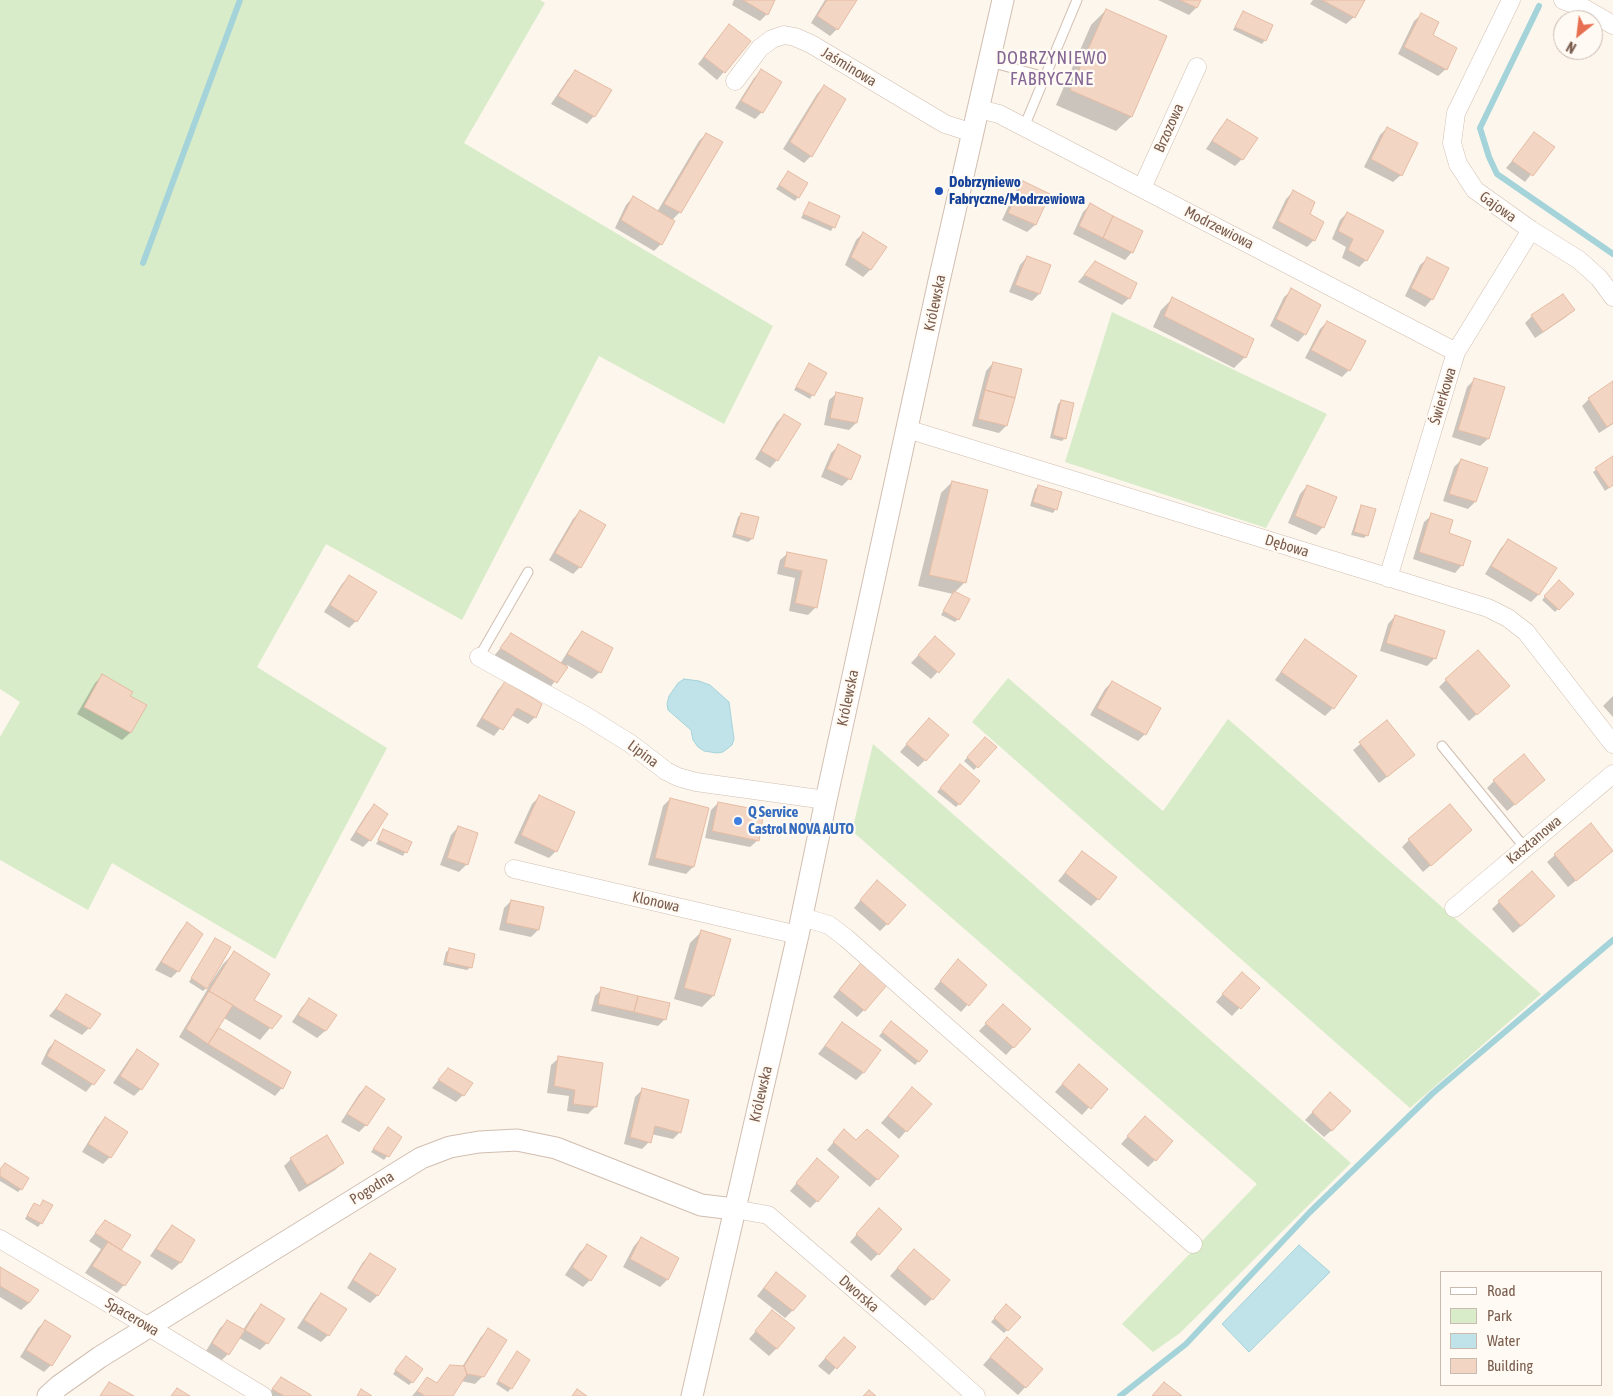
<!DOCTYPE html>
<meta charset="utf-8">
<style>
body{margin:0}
#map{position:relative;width:1613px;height:1396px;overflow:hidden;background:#fdf6ec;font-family:"Asap Condensed",sans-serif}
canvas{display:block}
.legend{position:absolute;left:1440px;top:1271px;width:162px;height:115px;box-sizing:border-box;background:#fffaf3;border:1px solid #cabbb1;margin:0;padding:6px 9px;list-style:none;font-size:15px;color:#7a5c4d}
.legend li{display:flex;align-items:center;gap:10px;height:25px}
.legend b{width:25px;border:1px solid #cabbb1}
.north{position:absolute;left:1553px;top:10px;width:50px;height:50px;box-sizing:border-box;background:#fffaf3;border:1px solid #cabbb1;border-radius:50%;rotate:209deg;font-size:14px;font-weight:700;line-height:20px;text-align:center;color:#7a5c4d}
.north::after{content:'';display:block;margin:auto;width:18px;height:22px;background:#e76f51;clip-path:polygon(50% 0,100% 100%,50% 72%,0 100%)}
</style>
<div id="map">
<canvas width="1613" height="1396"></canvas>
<ul class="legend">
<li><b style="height:6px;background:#fff"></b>Road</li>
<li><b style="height:14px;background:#d8ecc9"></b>Park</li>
<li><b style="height:14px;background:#bfe3e8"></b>Water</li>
<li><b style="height:14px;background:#f3d5c3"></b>Building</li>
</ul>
<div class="north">N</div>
</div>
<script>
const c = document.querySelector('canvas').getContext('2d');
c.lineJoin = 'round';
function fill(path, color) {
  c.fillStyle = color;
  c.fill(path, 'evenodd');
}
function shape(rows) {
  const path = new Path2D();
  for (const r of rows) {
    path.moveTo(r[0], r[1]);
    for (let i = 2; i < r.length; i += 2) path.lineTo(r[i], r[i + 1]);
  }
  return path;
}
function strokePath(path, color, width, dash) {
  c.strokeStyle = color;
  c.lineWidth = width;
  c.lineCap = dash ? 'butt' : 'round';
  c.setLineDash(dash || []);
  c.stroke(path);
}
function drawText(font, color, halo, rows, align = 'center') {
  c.font = font + ' "Asap Condensed",sans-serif';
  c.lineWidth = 4.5;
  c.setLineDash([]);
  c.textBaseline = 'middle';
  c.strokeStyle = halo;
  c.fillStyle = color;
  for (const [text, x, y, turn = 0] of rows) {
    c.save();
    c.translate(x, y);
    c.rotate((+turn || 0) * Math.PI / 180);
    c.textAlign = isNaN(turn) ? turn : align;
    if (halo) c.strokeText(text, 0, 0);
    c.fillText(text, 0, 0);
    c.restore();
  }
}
fill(shape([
 [0,0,540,0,545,3,464,143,773,326,724,424,599,356,462,620,326,544,257,667,387,748,275,959,112,863,88,910,0,860,0,737,20,702,0,689],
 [1112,312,1327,414,1266,528,1065,462],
 [1008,678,1163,811,1228,719,1541,994,1410,1108,972,722],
 [873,744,1351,1163,1180,1333,1153,1352,1122,1324,1257,1184,852,831]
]), '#d8ecc9');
const water = shape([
 [684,679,699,681,710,685,729,702,734,739,732,745,723,752,717,753,704,751,698,747,693,740,691,730,668,710,667,704,669,696,678,683,684,679],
 [1299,1245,1330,1272,1249,1352,1222,1324,1299,1245]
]);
fill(water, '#bfe3e8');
strokePath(water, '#a5d3da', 1);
fill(shape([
 [734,0,774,0,767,14,760,21,732,5],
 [825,0,856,0,837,29,830,36,811,23],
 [1158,0,1200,0,1196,8,1189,15],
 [1313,0,1363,0,1354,17,1346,24,1310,4],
 [1106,10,1166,37,1131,117,1116,131,1056,105,1091,25],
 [1243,12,1265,40,1262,44,1233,30],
 [1422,14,1446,69,1438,76,1398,54,1414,21],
 [722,33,749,42,717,80,698,64],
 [761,71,762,112,755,119,735,108,754,78],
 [575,72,594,116,587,124,551,104,568,79],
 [824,86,811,156,804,163,783,149,817,94],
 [1227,121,1242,159,1235,166,1206,149,1220,128],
 [1387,128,1401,175,1393,182,1364,167,1380,135],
 [706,134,680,212,672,220,661,244,654,251,615,228,626,205,633,197,657,212,699,141],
 [1535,134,1553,147,1525,182,1506,168],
 [788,172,798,197,795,201,776,189],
 [1023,183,1048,195,1035,225,1027,232,1002,220,1016,190],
 [1294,191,1309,215,1314,240,1307,247,1272,228,1286,199],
 [809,203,839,217,831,231,801,218],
 [1090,205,1132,252,1125,260,1073,234,1083,212],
 [1347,213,1366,260,1359,267,1342,258,1346,247,1332,239,1340,220],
 [863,233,885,247,870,270,863,277,845,265,856,240],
 [1027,257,1049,266,1039,294,1032,301,1009,292,1020,265],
 [1428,258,1432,299,1425,307,1405,296,1420,265],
 [1095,262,1129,298,1122,305,1078,282],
 [1292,290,1305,334,1298,342,1270,326,1284,297],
 [1172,299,1245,357,1234,368,1153,327,1161,310],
 [1573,310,1566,317,1535,338,1525,323,1532,316],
 [1327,322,1349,370,1342,377,1305,358,1320,329],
 [993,363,1006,426,999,433,972,426,986,371],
 [810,365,825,373,810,399,794,390],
 [1475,379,1488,439,1480,446,1452,437,1467,387],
 [1613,383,1613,424,1599,433,1582,406,1589,399],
 [837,393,856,423,849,430,824,425,829,400],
 [1061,401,1065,438,1062,441,1050,438,1058,404],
 [784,415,777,460,770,468,755,459,777,422],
 [838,446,849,479,842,486,821,477,831,453],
 [1613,458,1613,485,1605,491,1593,472],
 [1461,460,1475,502,1468,509,1443,501,1454,467],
 [952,482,987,491,964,583,955,592,958,619,955,622,941,615,953,594,918,586,941,493],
 [1039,486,1056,509,1053,513,1030,506,1035,489],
 [1307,486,1323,527,1316,535,1288,523,1300,494],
 [1362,507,1367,535,1364,538,1351,535,1359,510],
 [580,511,580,567,573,574,549,560,573,519],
 [741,514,752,539,748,542,732,537,738,517],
 [1432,515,1447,534,1462,565,1455,573,1413,559,1424,522],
 [1509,540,1555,568,1538,595,1531,602,1485,574,1501,548],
 [788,553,826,561,816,607,808,615,789,611,795,578,777,574,780,560],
 [350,576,356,621,349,628,324,612,342,584],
 [1559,581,1573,594,1555,612,1542,600],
 [1395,616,1443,632,1434,659,1427,666,1380,651,1388,624],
 [582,633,600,672,592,679,567,665,549,689,494,656,512,634,560,664,575,640],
 [1305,640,1356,676,1333,708,1325,716,1275,680,1298,648],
 [928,645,954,654,931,679,911,663],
 [102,676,129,696,145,706,130,733,122,740,77,714,95,683],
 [1446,680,1501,693,1469,721,1439,687],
 [1112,682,1145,734,1138,741,1090,715,1105,689],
 [505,683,535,717,528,724,511,715,494,736,476,726,498,690],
 [1613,696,1613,717,1603,706],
 [1387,722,1406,762,1379,783,1353,750],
 [922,726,925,760,918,767,900,752],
 [985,738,995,747,974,770,964,761],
 [957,769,959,804,956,807,937,792],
 [1494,781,1536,787,1507,811,1487,788],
 [539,797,556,851,549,858,514,843,532,804],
 [670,799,693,867,686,874,648,865,663,806],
 [718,803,758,840,750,847,705,838,711,810],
 [374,806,370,840,363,847,350,840,367,813],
 [458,827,467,864,459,872,440,865,451,835],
 [383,831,410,843,403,856,376,844],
 [1463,837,1423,872,1402,847,1409,840],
 [1082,852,1098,899,1091,906,1058,881],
 [1555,855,1605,857,1568,887,1547,862],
 [870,889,887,924,880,931,854,908],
 [511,901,538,930,531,937,499,930,504,908],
 [1499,902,1546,904,1513,933,1492,909],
 [187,924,178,971,171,978,155,970,180,931],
 [701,932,713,996,702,1007,674,999,690,943],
 [215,939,209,982,211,983,223,964,234,953,253,1000,280,1016,260,1040,224,1018,217,1029,289,1072,282,1088,275,1096,179,1037,210,985,203,991,189,982],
 [450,949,471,967,467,970,443,965,446,952],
 [951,968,985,985,961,1012,934,989],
 [853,972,864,1010,857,1017,833,997],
 [1234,981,1258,988,1232,1016,1216,1002],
 [602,989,665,1019,658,1026,591,1011,595,996],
 [67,995,89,1028,82,1035,49,1016],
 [309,1000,335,1015,325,1031,317,1038,292,1022,302,1007],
 [996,1013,1030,1029,1006,1055,979,1031],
 [842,1024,863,1073,856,1080,818,1054],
 [888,1026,927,1051,915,1065,879,1036],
 [55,1041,103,1071,86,1092,41,1064,48,1049],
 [137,1051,141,1089,134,1096,113,1083,130,1058],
 [559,1058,596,1106,588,1114,567,1111,569,1096,547,1093,551,1065],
 [1072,1073,1106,1089,1082,1115,1055,1092],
 [441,1077,463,1095,456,1102,432,1088],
 [366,1087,366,1125,359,1132,341,1122,359,1094],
 [642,1090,680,1132,673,1139,651,1134,649,1142,642,1149,624,1144,635,1097],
 [905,1096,906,1131,899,1139,881,1123],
 [1323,1101,1332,1130,1324,1137,1305,1120],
 [105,1119,110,1157,103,1164,82,1152,98,1126],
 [1138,1125,1155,1160,1148,1167,1121,1144],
 [388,1128,401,1137,384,1160,371,1152],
 [837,1138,856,1142,897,1157,870,1187,827,1150],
 [291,1159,342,1163,335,1170,299,1192,284,1166],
 [810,1167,817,1201,810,1208,790,1191],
 [0,1171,21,1189,18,1192,0,1181],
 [43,1201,41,1223,38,1227,25,1219,31,1208,39,1207],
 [872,1217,878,1254,871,1261,850,1242],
 [105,1221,129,1235,119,1250,124,1285,117,1293,85,1273,101,1249,89,1241],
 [172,1226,194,1240,180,1263,172,1270,150,1256,165,1234],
 [641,1238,677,1258,667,1280,660,1287,623,1267,634,1246],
 [588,1245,590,1280,583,1287,565,1275,580,1252],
 [371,1255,394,1269,377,1296,370,1303,347,1288,363,1262],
 [907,1257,932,1299,925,1306,890,1276],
 [0,1268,29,1303,21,1310,0,1297],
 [769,1281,793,1310,785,1318,757,1296],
 [321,1295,328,1335,321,1342,297,1328,314,1302],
 [262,1306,267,1343,260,1350,239,1338,228,1354,221,1361,206,1351,220,1328,228,1321,243,1330,254,1313],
 [1006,1306,1007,1330,1004,1333,991,1322],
 [772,1312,777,1348,769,1356,749,1339],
 [46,1321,51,1365,44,1372,20,1357,38,1328],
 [488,1330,483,1376,475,1384,461,1381,451,1396,412,1396,427,1379,436,1384,450,1366,462,1367,481,1337],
 [836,1346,854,1348,829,1375,818,1366],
 [1000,1346,1042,1369,1018,1395,983,1365],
 [517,1353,511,1388,508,1392,496,1384],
 [402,1361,412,1382,409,1385,393,1374],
 [281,1379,310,1396,266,1396]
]), '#0003');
strokePath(shape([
 [1539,6,1480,128,1489,157,1497,174,1613,254],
 [143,263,240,0],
 [1120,1396,1186,1344,1310,1212,1433,1093,1613,940]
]), '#a5d3da', 6);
const building = shape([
 [743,0,775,0,768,15,743,0],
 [827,0,857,0,838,30,817,16,827,0],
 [1180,0,1201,0,1197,8,1180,0],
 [1322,0,1365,0,1355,18,1322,0],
 [1106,9,1167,36,1132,117,1070,90,1106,9],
 [1243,11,1273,25,1266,41,1235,27,1243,11],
 [1421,13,1439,22,1433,35,1457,48,1447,70,1404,47,1421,13],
 [729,24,751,41,725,73,704,57,729,24],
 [761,69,782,82,763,113,741,101,761,69],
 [575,70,612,90,595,117,558,96,575,70],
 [824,85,846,99,812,157,790,142,824,85],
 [1227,119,1258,138,1243,160,1212,141,1227,119],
 [1387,127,1418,143,1402,176,1371,159,1387,127],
 [1534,132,1555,147,1533,176,1512,161,1534,132],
 [706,133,723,142,681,213,664,204,706,133],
 [788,171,808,183,799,198,779,185,788,171],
 [1023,181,1050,194,1036,225,1008,213,1023,181],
 [1293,190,1315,202,1310,214,1324,222,1315,241,1278,221,1293,190],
 [633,196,675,221,662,245,621,220,633,196],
 [809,202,840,216,835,228,803,214,809,202],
 [1090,203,1113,216,1103,238,1079,226,1090,203],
 [1347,212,1384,231,1367,261,1348,250,1353,239,1338,231,1347,212],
 [1113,216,1143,231,1133,253,1103,238,1113,216],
 [863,232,887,247,871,270,851,257,863,232],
 [1027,256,1051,265,1040,294,1015,285,1027,256],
 [1427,257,1449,268,1433,300,1411,288,1427,257],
 [1095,261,1137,283,1130,299,1084,275,1095,261],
 [1291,288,1321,305,1306,335,1276,319,1291,288],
 [1563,294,1575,310,1543,332,1531,315,1563,294],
 [1172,297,1254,339,1246,358,1164,316,1172,297],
 [1327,321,1366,341,1350,371,1311,350,1327,321],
 [993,362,1022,369,1015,398,985,390,993,362],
 [809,363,827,373,814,396,796,387,809,363],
 [1474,378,1505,387,1489,439,1458,430,1474,378],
 [1613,381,1613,423,1607,427,1588,398,1613,381],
 [985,390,1015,398,1007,426,978,419,985,390],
 [836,392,863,398,857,423,830,418,836,392],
 [1061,400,1074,403,1066,439,1053,435,1061,400],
 [784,414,801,424,778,461,761,451,784,414],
 [838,444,861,456,851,480,827,469,838,444],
 [1613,456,1613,485,1609,488,1595,468,1613,456],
 [1461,459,1488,468,1476,502,1449,494,1461,459],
 [952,481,988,490,966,583,929,575,952,481],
 [1038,485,1062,492,1057,510,1033,502,1038,485],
 [1307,485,1337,497,1324,528,1295,516,1307,485],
 [1361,505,1376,509,1368,536,1354,532,1361,505],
 [580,510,606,525,581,568,555,553,580,510],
 [741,513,759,517,753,539,735,534,741,513],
 [1431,513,1453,520,1449,533,1471,541,1463,566,1419,552,1431,513],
 [1508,539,1557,568,1539,595,1491,566,1508,539],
 [787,552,827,560,817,608,795,603,802,571,784,567,787,552],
 [349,575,377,592,357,622,330,605,349,575],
 [1559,580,1574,594,1559,610,1544,596,1559,580],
 [954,591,970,599,959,620,943,611,954,591],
 [1395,615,1445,631,1436,659,1386,643,1395,615],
 [582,631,613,648,601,673,567,654,582,631],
 [511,633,568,667,557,683,500,648,511,633],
 [935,636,955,654,939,673,918,655,935,636],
 [1305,639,1357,676,1334,709,1281,672,1305,639],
 [1478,650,1510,686,1477,715,1445,679,1478,650],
 [102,674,133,692,130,696,147,705,131,733,84,707,102,674],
 [505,681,542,704,536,718,517,708,503,730,482,718,505,681],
 [1112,681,1161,708,1146,735,1097,708,1112,681],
 [929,718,949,735,926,761,906,744,929,718],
 [1387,720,1415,755,1387,777,1359,742,1387,720],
 [985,737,997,747,978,768,967,757,985,737],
 [1524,754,1545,780,1515,805,1493,780,1524,754],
 [960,764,980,781,960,805,940,788,960,764],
 [539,795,575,812,557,852,521,835,539,795],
 [670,798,709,808,694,867,655,858,670,798],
 [718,802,764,811,759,841,712,831,718,802],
 [374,804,388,814,371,841,356,832,374,804],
 [1450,804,1472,830,1431,866,1408,839,1450,804],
 [1591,823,1613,851,1576,881,1554,854,1591,823],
 [458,826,478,833,468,865,447,858,458,826],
 [383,829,412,842,407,853,378,840,383,829],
 [1082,851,1117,877,1099,900,1065,873,1082,851],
 [1532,871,1555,896,1521,926,1498,901,1532,871],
 [877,880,906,905,888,925,860,900,877,880],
 [511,900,544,907,539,930,506,923,511,900],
 [187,922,203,934,179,972,161,962,187,922],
 [701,930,731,939,714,996,684,988,701,930],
 [215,938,231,947,207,989,191,978,215,938],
 [449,948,475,954,472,968,446,962,449,948],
 [234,951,270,974,254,1000,282,1016,272,1029,209,991,234,951],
 [958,959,987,985,969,1006,940,981,958,959],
 [861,963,887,985,865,1011,839,990,861,963],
 [1242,972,1260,988,1241,1009,1222,994,1242,972],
 [601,987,638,996,634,1012,598,1004,601,987],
 [209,991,233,1005,208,1044,186,1029,209,991],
 [66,994,101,1014,90,1029,56,1009,66,994],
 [638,996,670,1003,666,1020,634,1012,638,996],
 [309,998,337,1015,326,1031,298,1015,309,998],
 [1003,1004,1031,1029,1014,1048,985,1023,1003,1004],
 [891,1021,928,1051,919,1062,882,1032,891,1021],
 [842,1022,881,1050,864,1073,825,1046,842,1022],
 [219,1028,291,1072,283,1089,208,1044,219,1028],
 [55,1040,105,1070,94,1085,47,1056,55,1040],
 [137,1049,159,1064,142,1090,120,1076,137,1049],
 [558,1056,603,1063,597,1107,573,1104,575,1090,554,1086,558,1056],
 [1079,1064,1108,1089,1091,1109,1062,1084,1079,1064],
 [448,1068,473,1083,464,1096,438,1080,448,1068],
 [366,1086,385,1099,367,1126,347,1114,366,1086],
 [912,1087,932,1104,907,1132,888,1116,912,1087],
 [642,1088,689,1100,681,1133,655,1126,651,1143,630,1137,642,1088],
 [1330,1092,1351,1111,1332,1131,1312,1112,1330,1092],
 [1145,1116,1173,1141,1156,1161,1127,1136,1145,1116],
 [105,1117,128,1132,111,1158,88,1144,105,1117],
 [388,1127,402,1137,389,1157,373,1149,388,1127],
 [844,1129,856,1140,867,1129,899,1156,878,1180,833,1142,844,1129],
 [327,1135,344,1163,307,1185,290,1158,327,1135],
 [817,1158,839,1177,818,1202,796,1183,817,1158],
 [5,1163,29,1178,22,1190,0,1176,0,1169,5,1163],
 [43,1200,53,1205,42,1224,27,1216,34,1203,40,1206,43,1200],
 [879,1208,902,1229,879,1255,856,1234,879,1208],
 [105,1220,131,1235,121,1250,95,1233,105,1220],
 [172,1225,195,1240,181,1263,156,1249,172,1225],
 [641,1237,679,1258,668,1280,630,1259,641,1237],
 [108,1242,141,1262,125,1286,92,1266,108,1242],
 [587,1244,607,1256,591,1281,572,1267,587,1244],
 [914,1249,950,1280,933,1300,897,1268,914,1249],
 [370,1253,396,1269,378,1296,353,1280,370,1253],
 [0,1267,39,1290,29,1303,0,1286,0,1267],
 [776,1272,806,1296,793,1311,764,1288,776,1272],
 [321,1293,347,1309,329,1336,304,1320,321,1293],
 [261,1304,285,1319,268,1344,245,1330,261,1304],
 [1006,1304,1021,1317,1008,1331,994,1318,1006,1304],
 [772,1310,795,1328,777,1349,755,1331,772,1310],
 [45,1320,71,1336,52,1366,26,1350,45,1320],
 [227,1320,245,1330,229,1355,212,1343,227,1320],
 [488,1328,507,1340,484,1377,467,1374,464,1366,488,1328],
 [844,1337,856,1347,837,1369,825,1358,844,1337],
 [1007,1337,1043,1369,1026,1388,990,1357,1007,1337],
 [517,1351,530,1360,512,1389,498,1381,517,1351],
 [406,1356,423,1369,413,1383,395,1370,406,1356],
 [450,1365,464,1366,467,1374,453,1396,425,1396,417,1391,427,1377,437,1383,450,1365],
 [281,1377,311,1395,311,1396,284,1396,272,1389,281,1377],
 [109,1382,134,1396,100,1396,109,1382],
 [1164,1382,1182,1396,1152,1396,1164,1382],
 [177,1388,190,1396,171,1396,177,1388],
 [361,1389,372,1396,357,1396,361,1389],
 [577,1389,587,1396,572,1396,577,1389],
 [869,1390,876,1396,863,1396,869,1390]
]);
fill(building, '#f3d5c3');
strokePath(building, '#e6bba3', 1);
const service = shape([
 [990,62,1045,77],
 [1024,127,1077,0],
 [479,657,528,572],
 [1442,746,1525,848]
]);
const minor = shape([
 [1511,0,1456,113,1452,143,1458,164,1475,190,1531,230,1579,260,1599,278,1613,297],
 [1563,0,1584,8,1613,25],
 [735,81,760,48,772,39,784,35,795,37,811,44,945,124,973,133],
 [979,109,999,114,1024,127,1456,352],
 [1142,188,1197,67],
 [907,429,1488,608,1508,618,1526,632,1613,744],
 [1388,578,1456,352,1531,230],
 [479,657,586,716,631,744,666,771,678,777,696,782,826,800],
 [514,869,798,935],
 [1454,908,1613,774],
 [802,917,829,925,846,938,1193,1244],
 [734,1209,768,1215,917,1343,976,1396],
 [0,1239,149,1327,263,1396]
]);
const tertiary = shape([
 [48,1396,59,1386,100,1357,421,1158,450,1147,479,1142,517,1140,556,1148,701,1205,734,1209],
 [692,1396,798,935,826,800,939,281,1003,0]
]);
strokePath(service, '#d1beb0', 11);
strokePath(minor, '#d1beb0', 19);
strokePath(tertiary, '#d1beb0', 23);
strokePath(service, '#fff', 9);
strokePath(minor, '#fff', 18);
strokePath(tertiary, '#fff', 21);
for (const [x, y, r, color] of [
 [939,191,5,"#1a4fb4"],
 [738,821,5,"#3f7fe0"]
]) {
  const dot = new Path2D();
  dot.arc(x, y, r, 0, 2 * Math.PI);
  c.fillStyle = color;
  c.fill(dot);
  strokePath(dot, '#fffaf3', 2);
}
drawText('15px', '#7a5c4d', '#fffaf3', [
 ["Jaśminowa",849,67,31],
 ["Brzozowa",1169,128,-66],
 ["Gajowa",1498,207,36],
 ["Modrzewiowa",1219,228,27],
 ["Królewska",935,303,-78],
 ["Świerkowa",1443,396,-73],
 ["Dębowa",1287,546,17],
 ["Królewska",848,698,-78],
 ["Lipina",643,754,37],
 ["Kasztanowa",1534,840,-40],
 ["Klonowa",656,902,13],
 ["Królewska",761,1094,-77],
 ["Pogodna",372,1188,-32],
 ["Dworska",859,1294,41],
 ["Spacerowa",132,1317,31]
]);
drawText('bold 15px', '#164399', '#fffaf3', [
 ["Dobrzyniewo",949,182],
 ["Fabryczne/Modrzewiowa",949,199]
], 'left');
drawText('bold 15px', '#366cbe', '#fffaf3', [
 ["Q Service",748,812],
 ["Castrol NOVA AUTO",748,829]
], 'left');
c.letterSpacing = '1px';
drawText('18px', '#846695', '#fffaf3', [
 ["DOBRZYNIEWO",1052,58],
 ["FABRYCZNE",1052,79]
]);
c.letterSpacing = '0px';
</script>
